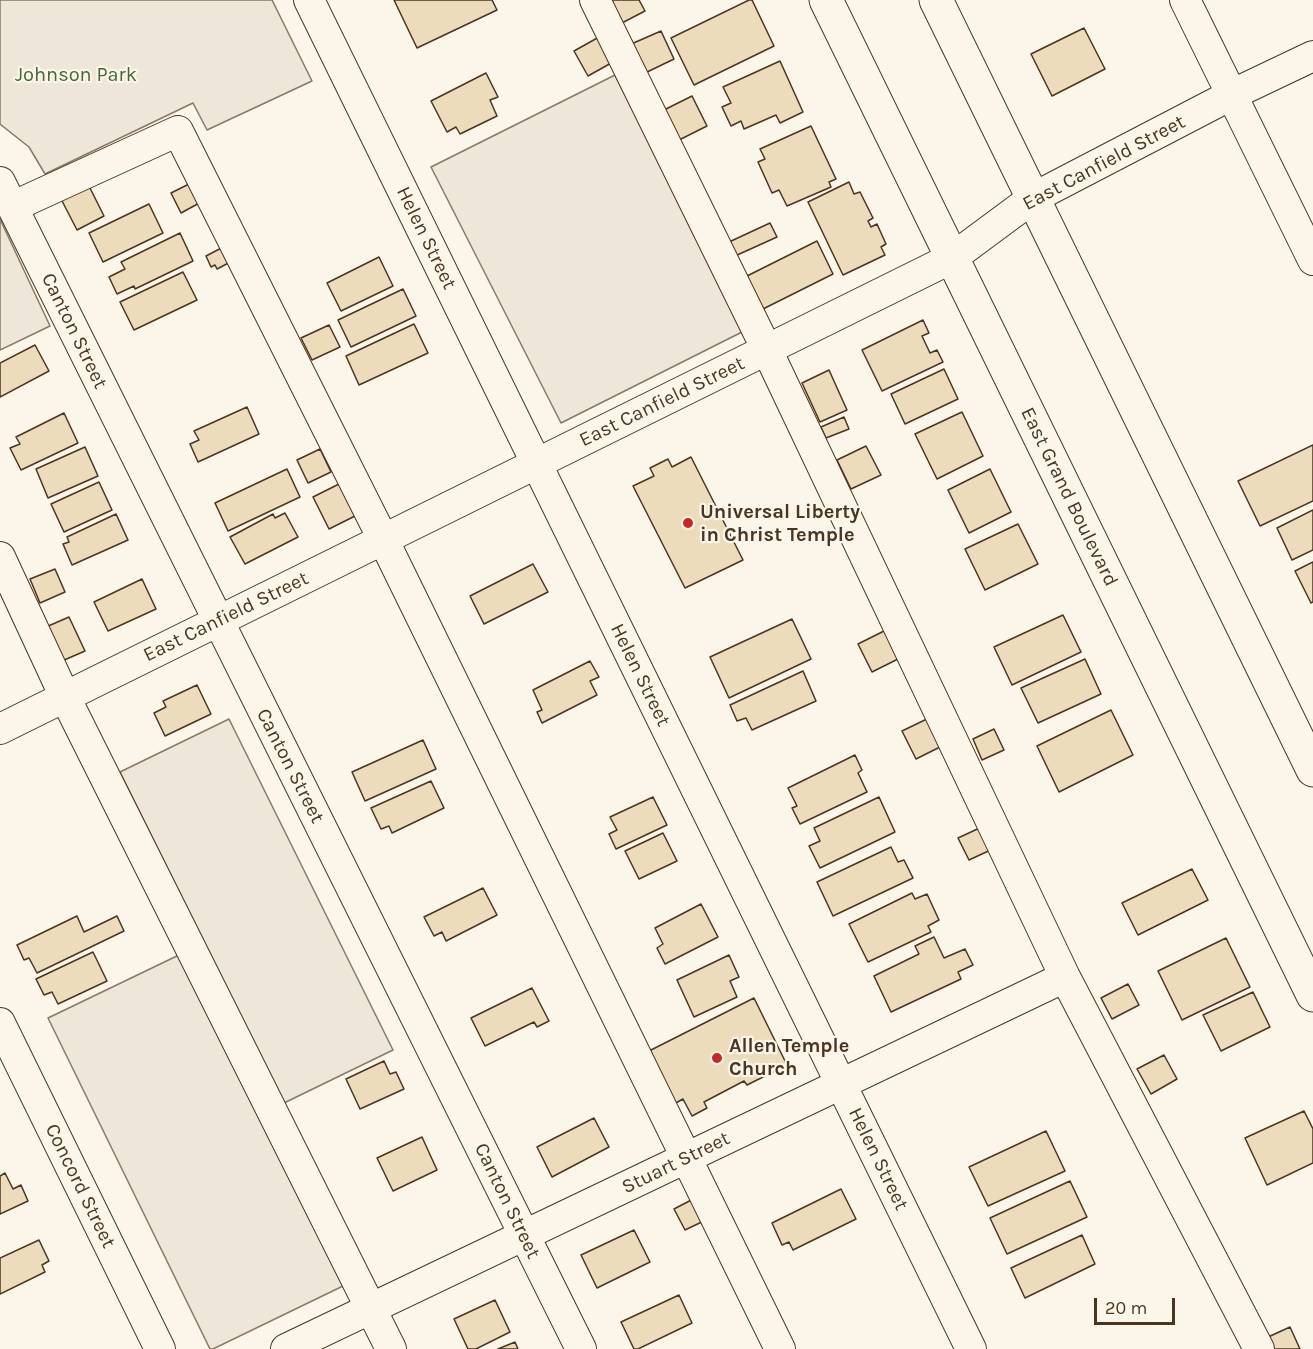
<!DOCTYPE html>
<style>
body{margin:0}
#map{position:relative;width:1313px;height:1349px;overflow:hidden;background:#fbf6e9;font-family:Karla,sans-serif}
canvas{display:block}
.scale{position:absolute;left:1094px;top:1298px;width:81px;height:27px;box-sizing:border-box;border:3px solid #4a3520;border-top:0;padding-left:8px;font-size:18px;line-height:21px;white-space:nowrap;color:#4a3520;-webkit-text-stroke:4px #fbf6e9;paint-order:stroke}
</style>
<div id="map">
<canvas width="1313" height="1349"></canvas>
<div class="scale">20 m</div>
</div>
<script>
const c = document.querySelector('canvas').getContext('2d');
c.lineJoin = 'round';
function fill(path, color) {
  c.fillStyle = color;
  c.fill(path, 'evenodd');
}
function shape(rows) {
  const path = new Path2D();
  for (const r of rows) {
    path.moveTo(r[0], r[1]);
    for (let i = 2; i < r.length; i += 2) path.lineTo(r[i], r[i + 1]);
  }
  return path;
}
function strokePath(path, color, width, dash) {
  c.strokeStyle = color;
  c.lineWidth = width;
  c.lineCap = dash ? 'butt' : 'round';
  c.setLineDash(dash || []);
  c.stroke(path);
}
function drawText(font, color, halo, rows, align = 'center') {
  c.font = font + ' Karla,sans-serif';
  c.lineWidth = 4.5;
  c.setLineDash([]);
  c.textBaseline = 'middle';
  c.strokeStyle = halo;
  c.fillStyle = color;
  for (const [text, x, y, turn = 0] of rows) {
    c.save();
    c.translate(x, y);
    c.rotate((+turn || 0) * Math.PI / 180);
    c.textAlign = isNaN(turn) ? turn : align;
    if (halo) c.strokeText(text, 0, 0);
    c.fillText(text, 0, 0);
    c.restore();
  }
}
const green = shape([
 [0,0,272,0,312,81,207,130,193,103,45,174,29,147,0,124,0,0],
 [615,75,744,331,561,423,431,167,615,75],
 [0,219,50,326,0,350,0,219],
 [229,719,393,1050,284,1103,120,772,229,719],
 [181,954,343,1286,213,1349,210,1349,48,1018,181,954]
]);
fill(green, '#ede6d9');
strokePath(green, '#887966', 1.5);
const building = shape([
 [394,0,492,0,497,10,417,48,394,0],
 [612,0,639,0,645,11,620,24,612,0],
 [749,0,752,0,774,46,694,85,671,38,749,0],
 [1084,28,1105,69,1052,96,1031,54,1084,28],
 [661,31,674,59,643,74,629,45,661,31],
 [599,37,613,62,588,76,574,51,599,37],
 [780,61,803,112,780,123,776,115,744,129,741,121,731,126,722,107,731,103,723,87,780,61],
 [486,73,498,97,490,100,497,116,460,134,456,127,447,132,431,101,486,73],
 [692,96,707,126,679,140,664,110,692,96],
 [811,126,836,179,829,182,831,187,787,206,779,190,772,193,758,162,765,159,760,149,811,126],
 [193,182,203,201,181,213,171,193,193,182],
 [849,182,854,194,860,192,873,218,868,221,871,227,877,224,886,244,881,247,885,255,843,275,808,202,849,182],
 [88,184,104,216,77,230,60,197,88,184],
 [149,204,163,233,103,262,89,233,149,204],
 [770,223,777,237,735,256,729,242,770,223],
 [180,233,193,261,135,289,134,286,117,294,109,277,125,269,121,262,180,233],
 [817,241,833,274,761,310,745,277,817,241],
 [229,244,236,259,217,269,215,265,211,267,206,256,229,244],
 [379,257,393,286,341,311,327,283,379,257],
 [183,272,197,300,134,330,120,302,183,272],
 [403,289,416,316,351,347,338,320,403,289],
 [923,320,929,333,922,336,930,353,937,350,943,362,882,391,862,350,923,320],
 [414,324,428,353,359,385,346,356,414,324],
 [329,325,340,347,312,360,301,338,329,325],
 [35,345,49,371,0,397,0,363,35,345],
 [944,369,958,399,905,424,891,394,944,369],
 [829,370,847,410,820,422,802,383,829,370],
 [247,407,259,434,198,462,190,444,199,440,194,431,247,407],
 [962,412,983,456,937,479,915,434,962,412],
 [64,413,78,443,21,470,10,448,20,444,16,437,64,413],
 [844,417,849,429,826,438,821,427,844,417],
 [1313,445,1313,501,1260,526,1238,481,1313,445],
 [866,446,881,475,851,489,837,460,866,446],
 [85,447,98,476,48,498,36,469,85,447],
 [320,449,331,472,308,483,297,460,320,449],
 [691,457,743,560,685,588,633,486,654,476,650,468,668,459,672,467,691,457],
 [287,469,300,497,228,531,215,503,287,469],
 [990,469,1011,512,969,533,948,490,990,469],
 [99,482,112,510,64,532,51,504,99,482],
 [343,482,359,514,329,529,313,497,343,482],
 [1313,510,1313,550,1292,560,1277,528,1313,510],
 [285,513,298,537,245,564,230,537,273,514,275,518,285,513],
 [116,514,128,540,72,565,63,544,69,542,67,537,116,514],
 [1018,524,1038,564,985,590,965,549,1018,524],
 [1313,562,1313,602,1311,603,1295,571,1313,562],
 [533,564,548,592,484,624,470,596,533,564],
 [55,569,65,592,40,603,30,579,55,569],
 [142,579,156,609,108,631,94,602,142,579],
 [1063,615,1081,652,1012,685,994,647,1063,615],
 [69,617,85,651,62,661,46,627,69,617],
 [792,619,811,659,729,698,710,657,792,619],
 [886,630,900,658,872,672,858,644,886,630],
 [1085,659,1101,694,1038,723,1021,688,1085,659],
 [590,661,599,677,590,681,597,695,542,723,537,712,542,710,533,690,590,661],
 [803,671,816,701,752,730,746,718,737,721,730,705,803,671],
 [197,685,211,714,165,736,154,713,166,707,163,701,197,685],
 [1111,710,1133,755,1059,792,1037,746,1111,710],
 [931,717,944,745,916,759,902,731,931,717],
 [994,729,1004,750,982,760,973,739,994,729],
 [423,740,436,769,365,801,352,772,423,740],
 [855,755,862,770,858,773,867,792,800,824,792,808,797,806,788,788,855,755],
 [431,781,444,808,392,833,389,826,381,829,371,808,431,781],
 [653,797,667,825,616,849,609,834,617,830,610,817,653,797],
 [879,797,895,832,820,868,809,846,820,841,814,828,879,797],
 [986,825,997,847,969,860,958,838,986,825],
 [663,833,677,861,639,879,625,851,663,833],
 [891,847,898,862,904,860,913,878,833,916,817,882,891,847],
 [1192,869,1208,900,1138,935,1122,903,1192,869],
 [483,888,497,915,446,941,442,932,434,936,424,917,483,888],
 [912,893,915,899,927,894,939,920,928,926,931,932,868,962,849,924,912,893],
 [701,904,718,937,665,964,657,948,663,944,655,928,701,904],
 [77,916,84,932,117,916,124,931,37,973,29,958,24,960,17,945,77,916],
 [934,937,944,958,965,949,973,965,958,972,961,979,891,1012,874,976,919,954,915,946,934,937],
 [1226,938,1250,987,1182,1020,1158,971,1226,938],
 [93,952,107,981,58,1004,52,992,44,995,36,979,93,952],
 [729,955,739,977,730,981,737,997,694,1017,677,980,729,955],
 [1128,984,1139,1005,1112,1019,1101,998,1128,984],
 [532,988,549,1021,537,1027,534,1022,485,1046,471,1018,532,988],
 [1253,992,1270,1027,1221,1051,1203,1015,1253,992],
 [754,998,787,1065,747,1085,744,1081,704,1102,707,1108,692,1116,683,1099,674,1104,647,1052,754,998],
 [1164,1055,1177,1079,1151,1094,1137,1069,1164,1055],
 [384,1061,390,1074,396,1072,404,1089,360,1109,346,1079,384,1061],
 [1304,1111,1313,1129,1313,1163,1267,1185,1245,1138,1304,1111],
 [594,1118,609,1147,552,1177,537,1147,594,1118],
 [1046,1131,1065,1171,988,1206,969,1167,1046,1131],
 [422,1137,437,1170,393,1191,377,1158,422,1137],
 [5,1173,13,1189,21,1185,28,1201,0,1214,0,1176,5,1173],
 [1070,1181,1087,1217,1007,1254,990,1218,1070,1181],
 [841,1189,856,1219,793,1250,789,1242,782,1245,772,1223,841,1189],
 [697,1197,708,1219,685,1230,674,1209,697,1197],
 [634,1230,650,1262,597,1288,581,1255,634,1230],
 [1082,1235,1095,1264,1025,1298,1011,1268,1082,1235],
 [39,1240,49,1261,42,1265,45,1272,0,1294,0,1258,39,1240],
 [679,1295,692,1323,638,1349,634,1349,621,1322,679,1295],
 [495,1300,510,1332,476,1349,468,1349,454,1319,495,1300],
 [1290,1327,1300,1349,1271,1349,1266,1338,1290,1327],
 [515,1342,518,1349,498,1349,515,1342]
]);
fill(building, '#ecdcbc');
strokePath(building, '#4a3520', 1.5);
const minor = shape([
 [309,0,971,1349],
 [595,0,767,350,1065,977,1259,1349],
 [1185,0,1313,260],
 [0,182,581,1349],
 [12,207,178,131,383,539,780,1349],
 [0,557,65,697,391,1349],
 [0,729,952,258,1033,198,1231,95,1313,56],
 [0,1023,160,1349],
 [286,1349,1065,977]
]);
const major = shape([
 [826,0,1313,995],
 [936,0,1313,770]
]);
strokePath(minor, '#4a3520', 32);
strokePath(major, '#4a3520', 35);
strokePath(minor, '#fbf6e9', 30);
strokePath(major, '#fbf6e9', 33);
for (const [x, y, r, color] of [
 [688,523,6,"#c62828"],
 [717,1058,6,"#c62828"]
]) {
  const dot = new Path2D();
  dot.arc(x, y, r, 0, 2 * Math.PI);
  c.fillStyle = color;
  c.fill(dot);
  strokePath(dot, '#fbf6e9', 2);
}
drawText('20px', '#436837', '#fbf6e9', [
 ["Johnson Park",76,75]
]);
drawText('20px', '#4a3520', '#fbf6e9', [
 ["East Canfield Street",1104,163,-28],
 ["Helen Street",426,238,64],
 ["Canton Street",74,331,64],
 ["East Canfield Street",662,402,-26],
 ["East Grand Boulevard",1069,497,64],
 ["East Canfield Street",226,617,-26],
 ["Helen Street",640,675,64],
 ["Canton Street",290,766,63],
 ["Helen Street",878,1159,64],
 ["Stuart Street",676,1163,-26],
 ["Concord Street",80,1186,64],
 ["Canton Street",507,1201,64]
]);
drawText('bold 20px', '#4a3520', '#fbf6e9', [
 ["Universal Liberty",700,512],
 ["in Christ Temple",700,535],
 ["Allen Temple",729,1046],
 ["Church",729,1069]
], 'left');
</script>
